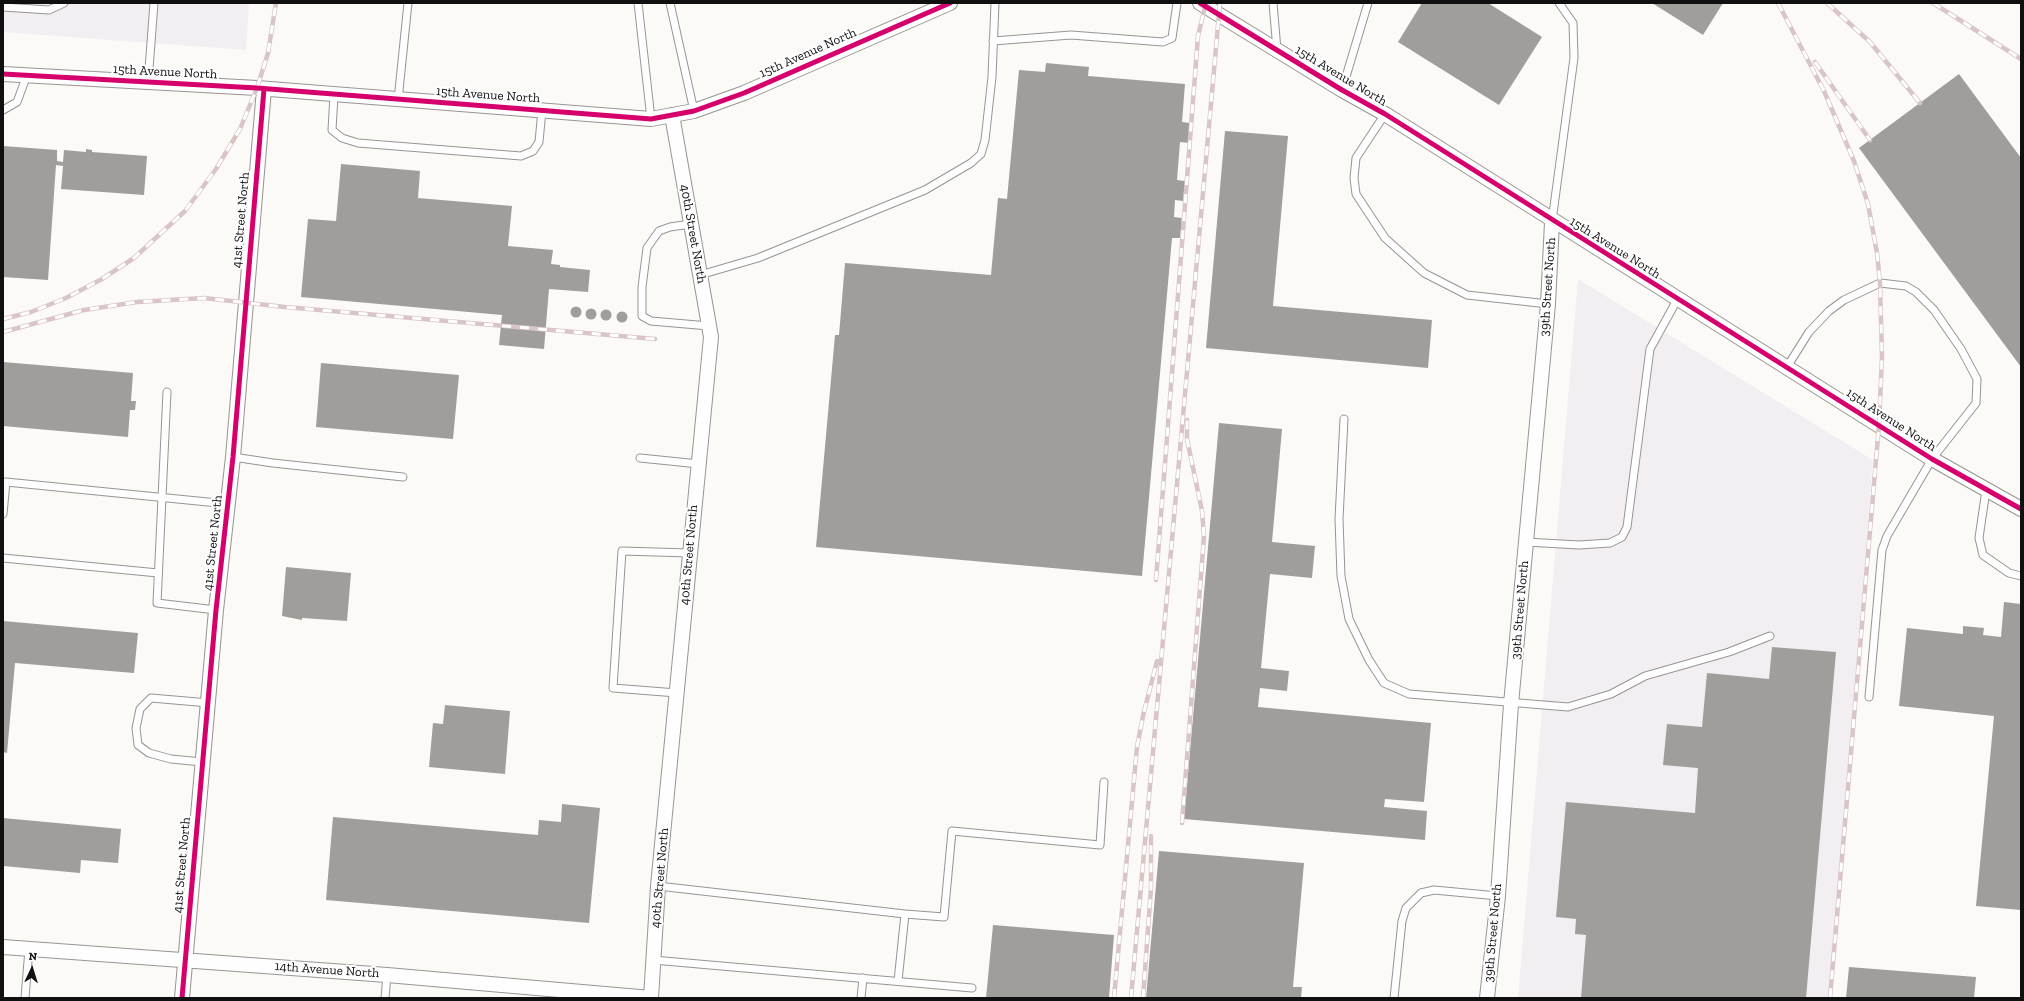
<!DOCTYPE html>
<style>
body{margin:0}
#map{position:relative;width:2024px;height:1001px;overflow:hidden;background:#fcfaf6;font-family:"Zilla Slab",serif}
canvas{display:block}
.frame{position:absolute;inset:0;border:4px solid #101010;pointer-events:none}
.north{position:absolute;left:12px;top:949px;width:40px;height:40px;-webkit-text-stroke:3px #fff;paint-order:stroke;rotate:4deg;font-size:11px;font-weight:700;line-height:16px;text-align:center;color:#101010}
.north::after{content:'';display:block;margin:auto;width:14px;height:18px;background:#101010;clip-path:polygon(50% 0,100% 100%,50% 72%,0 100%)}
</style>
<div id="map">
<canvas width="2024" height="1001"></canvas>
<div class="frame"></div>
<div class="north">N</div>
</div>
<script>
const c = document.querySelector('canvas').getContext('2d');
c.lineJoin = 'round';
function fill(path, color) {
  c.fillStyle = color;
  c.fill(path, 'evenodd');
}
function shape(rows) {
  const path = new Path2D();
  for (const r of rows) {
    if (r.length === 3) {
      path.moveTo(r[0] + r[2], r[1]);
      path.arc(r[0], r[1], r[2], 0, 2 * Math.PI);
      continue;
    }
    path.moveTo(r[0], r[1]);
    for (let i = 2; i < r.length; i += 2) path.lineTo(r[i], r[i + 1]);
  }
  return path;
}
function strokePath(path, color, width, dash) {
  c.strokeStyle = color;
  c.lineWidth = width;
  c.lineCap = dash ? 'butt' : 'round';
  c.setLineDash(dash || []);
  c.stroke(path);
}
function drawText(font, color, halo, rows, align = 'center') {
  c.font = font + ' "Zilla Slab",serif';
  c.lineWidth = 4;
  c.setLineDash([]);
  c.textBaseline = 'middle';
  c.strokeStyle = halo;
  c.fillStyle = color;
  for (const [text, x, y, turn = 0] of rows) {
    c.save();
    c.translate(x, y);
    c.rotate((+turn || 0) * Math.PI / 180);
    c.textAlign = isNaN(turn) ? turn : align;
    if (halo) c.strokeText(text, 0, 0);
    c.fillText(text, 0, 0);
    c.restore();
  }
}
fill(shape([
 [3,3,249,3,246,50,3,32],
 [1578,279,1873,460,1829,998,1518,998]
]), '#f3eef2');
fill(shape([
 [1422,3,1488,3,1542,37,1499,105,1398,42],
 [1652,3,1723,3,1703,35],
 [1046,63,1089,67,1088,76,1185,84,1182,122,1190,123,1189,143,1180,142,1177,180,1185,181,1183,201,1175,200,1174,217,1182,218,1180,238,1172,238,1142,576,816,547,835,335,839,335,845,263,991,275,998,198,1007,199,1019,70,1045,72],
 [1959,74,2021,158,2021,367,1859,148],
 [1225,131,1288,136,1273,306,1432,320,1428,368,1206,348],
 [3,146,57,150,57,161,63,162,64,150,86,152,86,149,92,150,92,152,147,156,144,195,61,189,63,166,56,165,48,280,3,277],
 [341,164,420,171,418,198,512,206,508,246,553,250,551,264,560,265,560,267,590,270,588,292,549,289,544,349,499,345,502,315,301,297,308,219,336,221],
 [576,312,5.5],
 [591,314,5.5],
 [606,315,5.5],
 [622,317,5.5],
 [3,362,133,373,131,401,136,401,135,410,130,410,128,437,3,426],
 [321,363,459,375,453,439,316,427],
 [1219,423,1282,429,1272,542,1315,546,1312,578,1270,574,1261,668,1289,671,1287,691,1260,688,1258,707,1431,723,1424,802,1385,799,1384,807,1427,811,1425,840,1184,819],
 [286,567,351,573,347,621,302,618,302,620,282,616],
 [2004,602,2021,604,2021,910,1976,906,1994,716,1899,706,1907,628,1963,634,1963,626,1984,628,1983,635,2001,637],
 [3,621,138,633,134,673,15,663,7,753,3,752],
 [1772,647,1836,652,1806,998,1581,998,1586,935,1575,934,1576,919,1556,917,1566,802,1695,813,1698,768,1663,765,1667,724,1702,727,1707,673,1769,679],
 [445,705,510,711,505,774,429,767,433,723,443,724],
 [562,804,600,808,589,923,326,900,333,817,538,835,539,820,561,822],
 [3,818,121,829,118,863,81,860,80,873,3,866],
 [1159,851,1304,863,1293,987,1302,987,1301,998,1146,998],
 [993,925,1114,935,1109,998,986,998],
 [1849,967,1976,977,1974,998,1846,998]
]), '#a09e9b');
const lane = shape([
 [638,3,651,119],
 [670,3,694,111],
 [1273,3,1277,50],
 [3,7,49,10,64,3],
 [993,41,1071,35,1163,42,1172,38,1177,3],
 [148,82,154,3],
 [1342,90,1368,3],
 [334,95,332,130,342,138,358,143,521,156,533,151,539,142,542,110],
 [398,100,408,3],
 [3,110,17,102,27,75],
 [1385,114,1356,158,1354,178,1356,194,1385,238,1424,273,1467,295,1548,304],
 [1552,221,1574,58,1573,23,1559,3],
 [691,224,670,227,659,231,647,248,642,287,642,316,651,321,709,326],
 [700,275,758,258,925,190,971,163,981,154,985,140,992,77,995,3],
 [1787,367,1809,332,1829,311,1844,300,1880,283,1906,286,1916,292,1934,310,1961,349,1977,379,1976,403,1932,459,1887,536,1882,550,1869,697],
 [167,392,157,603,216,610],
 [1344,419,1339,519,1341,576,1349,619,1369,660,1384,683,1409,694,1568,707,1611,694,1645,676,1729,652,1770,636],
 [233,457,273,463,403,477],
 [640,458,699,464],
 [1986,490,1979,538,1983,555,2009,573,2021,576],
 [3,514,6,482,228,504],
 [1526,542,1579,545,1610,543,1622,537,1627,527,1650,349,1677,300],
 [3,558,158,573],
 [677,693,613,688,622,551,689,553],
 [202,762,171,759,149,753,138,745,136,728,140,709,151,698,209,703],
 [658,886,905,914,898,981],
 [905,914,944,917,952,831,1100,845,1104,782],
 [653,960,972,988],
 [25,998,29,949],
 [385,998,387,975],
 [861,998,863,978],
 [1394,998,1402,921,1406,908,1421,893,1434,890,1498,896]
]);
const street = shape([
 [1200,3,1342,90,1385,114,1932,459,2021,509],
 [3,74,257,88,651,119,694,111,744,93,950,3],
 [3,947,387,975,651,998],
 [182,998,216,610,233,457,264,89],
 [651,998,658,886,711,337,672,115],
 [1487,998,1498,896,1511,704,1548,304,1552,222]
]);
strokePath(lane, '#969594', 9);
strokePath(street, '#969594', 16);
strokePath(lane, '#fffefe', 7);
strokePath(street, '#fffefe', 14);
const rail = shape([
 [1778,3,1824,91,1854,161,1868,204,1877,253,1880,283,1882,357,1879,425,1830,998],
 [1827,3,1870,42,1920,103],
 [1933,3,2021,59],
 [1815,62,1870,140],
 [3,319,31,312,66,298,102,279,134,258,185,211,216,169,240,129,257,88,268,53,276,3],
 [3,332,84,310,137,302,204,298,285,307,655,339],
 [1156,580,1198,36,1206,3],
 [1182,823,1204,536,1202,511,1187,439,1187,420],
 [1114,998,1137,747,1143,716,1157,661],
 [1131,998,1220,3],
 [1143,998,1151,888,1151,836]
]);
strokePath(rail, '#d9c5c8', 4.5);
strokePath(rail, '#fff', 3, [9]);
strokePath(shape([
 [1200,3,1342,90,1385,114,1932,459,2021,509],
 [3,74,257,88,651,119,694,111,744,93,950,3],
 [182,998,216,610,233,457,264,89]
]), '#d6006c', 5);
drawText('13px', '#101010', '#fff', [
 ["15th Avenue North",808,53,-24],
 ["15th Avenue North",165,72,3],
 ["15th Avenue North",1341,76,31],
 ["15th Avenue North",488,95,4],
 ["41st Street North",241,220,-85],
 ["40th Street North",693,234,80],
 ["15th Avenue North",1615,248,32],
 ["39th Street North",1548,287,-86],
 ["15th Avenue North",1891,420,33],
 ["41st Street North",213,543,-84],
 ["40th Street North",689,555,-85],
 ["39th Street North",1520,610,-85],
 ["41st Street North",182,865,-85],
 ["40th Street North",660,878,-85],
 ["39th Street North",1493,933,-85],
 ["14th Avenue North",327,970,4]
]);
</script>
